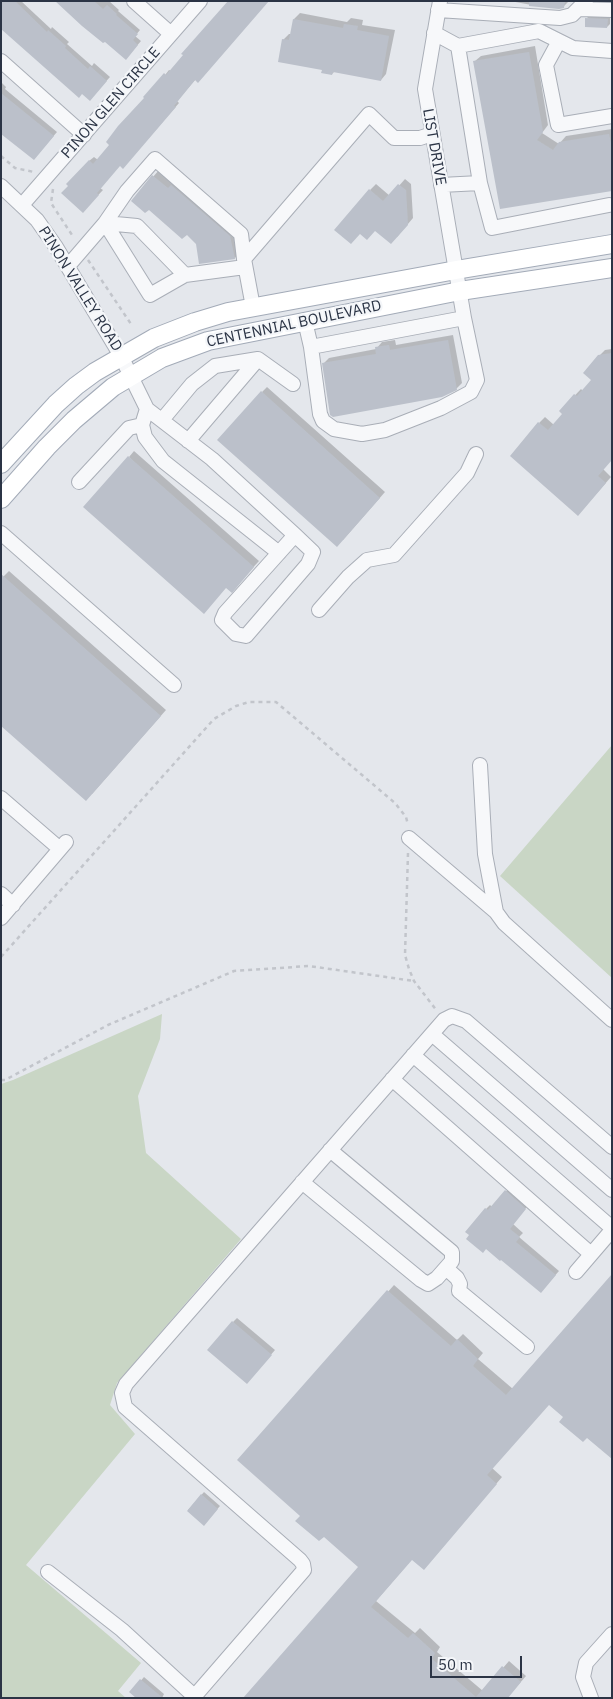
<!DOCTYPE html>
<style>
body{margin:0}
#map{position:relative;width:613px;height:1699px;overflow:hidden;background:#e4e7ec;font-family:"IBM Plex Sans",sans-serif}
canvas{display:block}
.frame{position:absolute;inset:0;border:2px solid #2b3445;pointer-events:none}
.scale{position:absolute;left:430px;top:1656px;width:92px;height:22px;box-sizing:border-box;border:2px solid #2b3445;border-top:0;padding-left:6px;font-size:15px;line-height:18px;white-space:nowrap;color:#2b3445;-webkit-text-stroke:4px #f4f6f9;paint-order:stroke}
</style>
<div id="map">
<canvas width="613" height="1699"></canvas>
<div class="frame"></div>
<div class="scale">50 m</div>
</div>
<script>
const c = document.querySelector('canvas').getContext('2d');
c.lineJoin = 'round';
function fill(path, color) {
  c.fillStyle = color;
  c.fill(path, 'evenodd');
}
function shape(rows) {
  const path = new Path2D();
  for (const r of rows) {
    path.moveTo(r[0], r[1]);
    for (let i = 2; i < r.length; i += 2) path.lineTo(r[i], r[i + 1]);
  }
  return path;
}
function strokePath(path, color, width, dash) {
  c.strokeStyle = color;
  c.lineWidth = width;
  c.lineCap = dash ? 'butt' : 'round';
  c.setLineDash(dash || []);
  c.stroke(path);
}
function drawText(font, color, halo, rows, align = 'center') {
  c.font = font + ' "IBM Plex Sans",sans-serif';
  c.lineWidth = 4.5;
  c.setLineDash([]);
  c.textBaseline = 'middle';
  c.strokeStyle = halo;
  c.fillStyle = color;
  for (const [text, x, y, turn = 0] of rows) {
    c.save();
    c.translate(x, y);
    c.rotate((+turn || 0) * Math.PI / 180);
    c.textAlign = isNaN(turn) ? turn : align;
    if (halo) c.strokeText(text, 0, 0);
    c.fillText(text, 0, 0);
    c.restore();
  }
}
fill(shape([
 [612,745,612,978,500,876],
 [162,1014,160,1039,138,1096,146,1153,241,1239,117,1383,110,1405,135,1434,26,1565,141,1663,118,1691,126,1698,1,1698,1,1084,13,1080]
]), '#c9d6c5');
fill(shape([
 [1,1,21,1,51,29,52,27,69,42,67,44,92,66,94,63,110,77,90,99],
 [57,1,109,1,119,10,118,11,140,30,135,36,141,41,129,55],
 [510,1,569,1,563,7,537,6],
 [300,13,347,22,351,18,363,20,362,25,395,30,386,74,381,80,335,71,332,74,323,69,283,40,289,34,291,34,294,19],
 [589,16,610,16,610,24,607,27,587,18],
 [535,46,548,125,542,133,559,144,566,136,612,129,612,190,501,208,475,61,481,56],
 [169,70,196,79,177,101,179,103,127,163,120,165,100,188,103,190,83,211,89,161,94,157,98,160],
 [1,82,6,87,5,89,57,132,38,154,1,132],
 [159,170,236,230,240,252,235,258,198,243,187,233,149,208,132,201],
 [405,179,411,184,413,218,397,237,370,190,376,184,390,196],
 [453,335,462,383,456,389,323,364,329,358,376,349,382,342,395,340,396,345],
 [612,349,612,459,603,469,611,477,583,509,539,423,545,417,554,425,563,414,560,411,581,389,583,391,593,379,599,356,605,350],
 [267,387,385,492,343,540,262,392],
 [134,451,259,561,237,585,129,457],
 [9,571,166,710,92,794,1,579],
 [510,1187,529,1204,513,1224,523,1233,519,1237,559,1271,544,1288,486,1209,490,1205,492,1207],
 [612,1276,565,1417,549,1404,492,1468,502,1477,430,1562,412,1559,376,1601,415,1633,420,1628,440,1647,437,1652,483,1691,509,1661,526,1676,507,1698,244,1698,360,1567,239,1460,394,1285,457,1340,463,1334,483,1353,478,1359,513,1389],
 [237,1318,275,1350,251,1378,233,1322],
 [204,1492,220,1506,204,1524,188,1510],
 [144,1677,164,1694,162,1698,131,1692]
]), '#0003');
fill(shape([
 [1,1,15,1,47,32,48,30,66,46,65,48,88,69,90,66,107,81,90,101,82,94,79,98,1,29],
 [55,1,94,1,103,9,107,5,117,14,116,15,138,34,133,40,138,45,126,60,105,42,103,43,82,26],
 [228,1,269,1,198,83,195,80,174,106,176,107,123,169,120,166,97,193,99,195,83,213,61,193,68,186,66,184,89,160,93,164,109,145,106,142,118,126,144,98,143,97,164,73,166,75,183,55,181,54],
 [529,1,565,1,564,8,559,9,529,6],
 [585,18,608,19,607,28,585,27],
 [293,19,343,28,344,24,358,26,357,30,389,36,381,81,333,72,332,75,321,73,322,70,278,62,282,39,289,40],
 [529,52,543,132,537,140,553,150,559,142,609,134,612,148,612,191,500,209,473,61],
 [1,93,54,136,34,160,1,134],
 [152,175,168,188,171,185,230,236,235,259,199,264,196,244,187,235,182,239,149,210,145,213,131,201],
 [398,184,406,190,408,225,391,244,375,231,367,240,360,234,351,244,334,230,369,189,383,201],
 [448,340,457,390,442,397,333,417,330,415,322,363,376,354,375,347,389,345,390,350],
 [612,353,612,460,598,476,606,483,578,516,510,456,538,422,548,430,562,414,559,411,574,394,577,396,591,380,583,373,598,355],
 [261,391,380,498,337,547,217,440],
 [128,456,254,567,232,593,226,588,204,614,83,507],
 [1,574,161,716,86,801,1,726],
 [505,1190,526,1209,510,1229,520,1237,516,1242,556,1275,541,1293,501,1260,500,1261,486,1249,483,1253,466,1239,469,1235,465,1232,485,1208,488,1210],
 [612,1274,612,1459,587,1438,583,1442,559,1422,563,1417,549,1405,487,1475,497,1484,424,1570,412,1560,371,1607,408,1638,413,1633,435,1653,432,1659,476,1697,502,1666,521,1682,508,1698,243,1698,358,1567,324,1537,319,1541,295,1521,300,1516,237,1460,387,1290,451,1346,457,1339,478,1359,473,1366,506,1395],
 [232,1321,272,1355,247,1384,207,1350],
 [201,1494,218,1509,204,1526,187,1511],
 [140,1679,163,1698,136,1698,129,1692]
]), '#bbc0ca');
const minor = shape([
 [134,1,171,34],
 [580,9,612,10],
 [438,10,560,18,572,15,586,1],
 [434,33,458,46,480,183,441,185],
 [559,41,546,65,558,125,612,116],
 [458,46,539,31,573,48,612,51],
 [1,61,84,135],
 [480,183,492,228,609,205],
 [1,186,37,220,56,247,121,356,147,409,142,425,129,428,79,482],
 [22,205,200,1],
 [68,266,105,223,150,295,185,275,245,267],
 [185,275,137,226,105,223,127,191,155,159,241,234,244,259],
 [253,307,244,259,369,114,394,138,420,138,432,134],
 [305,321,311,347,464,318,425,89,440,1],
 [311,347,320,414,323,421,334,429,362,434,385,430,441,408,471,392,477,380,464,318],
 [147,409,212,459,295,535,313,552,308,564,246,636,236,634,222,620,225,613,295,535],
 [162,420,192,384,215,366,258,359,293,384],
 [142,425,145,437,163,461,279,553],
 [188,441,258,359],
 [1,533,174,685],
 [319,610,348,577,367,560,394,555,467,473,476,454],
 [480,765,485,854,496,912,504,923,612,1020],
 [1,798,60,849],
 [409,838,496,912],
 [1,894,13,905],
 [1,918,66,842],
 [432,1034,612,1190],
 [413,1055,612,1228],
 [392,1079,591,1254],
 [302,1182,421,1280,428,1284,437,1278,452,1261,452,1252,330,1150],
 [446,1268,457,1278,460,1284,459,1291,527,1347],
 [576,1272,612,1230],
 [48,1572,122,1630,194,1696],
 [193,1698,304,1570,303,1564,300,1560,125,1407,122,1393,126,1384,444,1020,452,1016,466,1021,612,1147],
 [591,1698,583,1677,586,1663,612,1634]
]);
const major = shape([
 [1,464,56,404,76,386,95,372,154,338,195,322,228,312,456,270,612,244],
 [1,499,47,447,74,420,113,387,162,358,208,341,460,291,612,268]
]);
strokePath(minor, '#a9aeb7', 16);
strokePath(major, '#a3abb8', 20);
strokePath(shape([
 [1,156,15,168,34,172],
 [53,189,51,203,74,238],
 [88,260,131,324],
 [408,853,405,955,409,969,414,981,437,1011],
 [1,957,214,719,236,706,249,702,276,702,395,803,406,817,408,825],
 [1,1080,5,1080,108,1025,234,971,309,966,414,981]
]), '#c2c5cb', 2.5, [4, 4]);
strokePath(minor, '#f7f8fa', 14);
strokePath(major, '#fff', 18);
drawText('15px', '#2b3445', '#f4f6f9', [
 ["PINON GLEN CIRCLE",111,103,-49],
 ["LIST DRIVE",434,147,80],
 ["PINON VALLEY ROAD",80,289,58],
 ["CENTENNIAL BOULEVARD",294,324,-12]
]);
</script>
